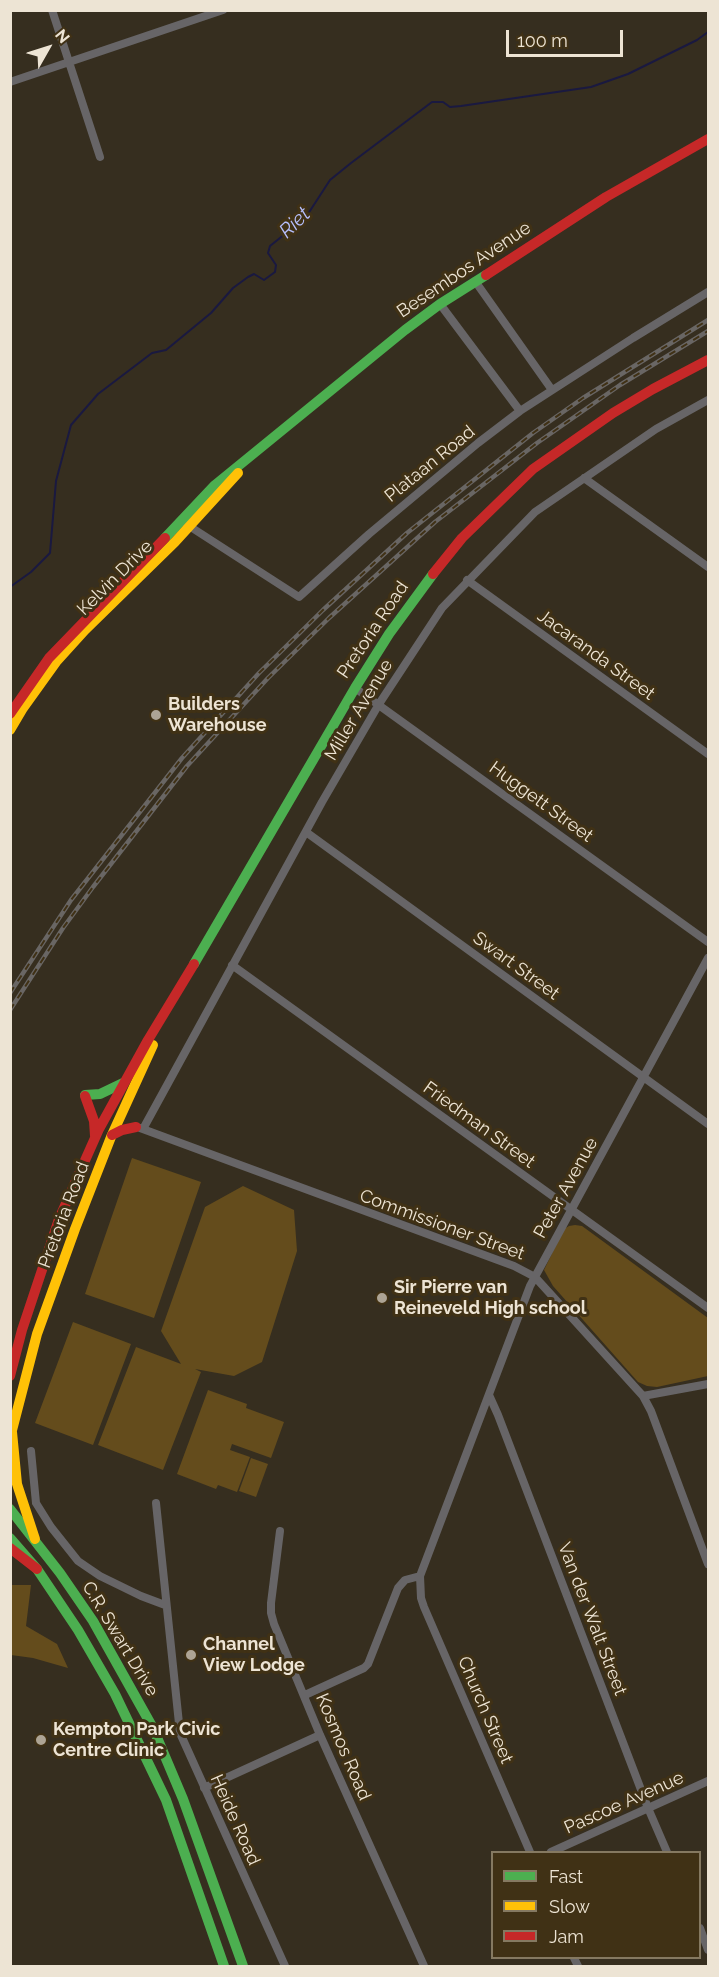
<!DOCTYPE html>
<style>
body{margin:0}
#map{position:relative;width:719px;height:1977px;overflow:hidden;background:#362e1f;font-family:Raleway,sans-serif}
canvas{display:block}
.frame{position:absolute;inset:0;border:12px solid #ede4d4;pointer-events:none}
.legend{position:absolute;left:491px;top:1851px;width:210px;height:108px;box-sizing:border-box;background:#403115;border:2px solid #857961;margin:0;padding:8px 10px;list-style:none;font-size:18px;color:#ede4d4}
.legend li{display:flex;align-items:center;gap:12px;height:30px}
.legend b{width:30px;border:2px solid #857961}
.north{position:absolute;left:18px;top:18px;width:60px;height:60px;-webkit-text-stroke:4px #403115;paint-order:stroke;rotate:51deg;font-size:16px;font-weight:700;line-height:24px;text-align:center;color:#ede4d4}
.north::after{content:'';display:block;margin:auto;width:21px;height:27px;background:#ede4d4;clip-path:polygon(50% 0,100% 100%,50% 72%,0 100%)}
.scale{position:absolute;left:506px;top:30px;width:117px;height:27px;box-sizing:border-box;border:3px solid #ede4d4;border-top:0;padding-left:8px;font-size:18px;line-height:21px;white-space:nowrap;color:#ede4d4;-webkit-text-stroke:4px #403115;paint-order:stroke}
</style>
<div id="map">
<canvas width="719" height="1977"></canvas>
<div class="frame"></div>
<ul class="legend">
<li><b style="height:8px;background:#4caf50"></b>Fast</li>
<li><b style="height:8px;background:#ffc107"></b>Slow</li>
<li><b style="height:8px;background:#c62828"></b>Jam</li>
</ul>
<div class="north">N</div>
<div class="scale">100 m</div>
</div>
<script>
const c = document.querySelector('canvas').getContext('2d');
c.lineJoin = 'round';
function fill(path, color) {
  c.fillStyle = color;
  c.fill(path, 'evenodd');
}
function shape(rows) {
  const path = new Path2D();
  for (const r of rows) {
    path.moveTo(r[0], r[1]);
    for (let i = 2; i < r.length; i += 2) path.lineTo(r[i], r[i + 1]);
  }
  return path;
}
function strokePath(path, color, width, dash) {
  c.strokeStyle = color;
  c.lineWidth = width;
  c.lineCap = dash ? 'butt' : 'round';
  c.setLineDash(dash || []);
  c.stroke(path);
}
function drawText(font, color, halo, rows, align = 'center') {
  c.font = font + ' Raleway,sans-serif';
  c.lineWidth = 6;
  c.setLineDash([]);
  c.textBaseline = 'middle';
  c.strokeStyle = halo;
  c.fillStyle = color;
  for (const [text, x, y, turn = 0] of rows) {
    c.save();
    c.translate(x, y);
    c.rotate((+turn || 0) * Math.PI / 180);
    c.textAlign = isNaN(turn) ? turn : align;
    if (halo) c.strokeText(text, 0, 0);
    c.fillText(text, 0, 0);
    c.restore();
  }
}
fill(shape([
 [132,1158,201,1182,154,1318,85,1294],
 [243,1186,294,1210,297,1251,262,1362,234,1376,195,1369,201,1372,163,1470,98,1445,136,1347,181,1364,161,1331,205,1207],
 [575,1225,582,1226,708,1318,708,1376,657,1387,647,1386,638,1382,553,1286,544,1270,564,1229,569,1226],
 [73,1322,131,1344,93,1445,35,1423],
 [208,1390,247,1404,246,1408,284,1422,271,1458,232,1444,230,1450,250,1457,237,1492,218,1485,216,1489,177,1474],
 [251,1458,268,1464,256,1497,239,1491],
 [11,1585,31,1585,26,1626,57,1644,68,1668,33,1658,11,1655]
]), '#644c1c');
strokePath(shape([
 [10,587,31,572,50,553,56,481,71,425,98,394,152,353,166,350,211,313,233,288,248,277,254,274,264,280,275,272,276,265,268,253,270,246,306,217,330,180,351,163,432,102,443,102,450,107,461,106,591,87,628,74,697,40,708,32]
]), '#1a1940', 2);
strokePath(shape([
 [52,10,100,157],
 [10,82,223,10],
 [475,281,552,390],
 [440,304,520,411],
 [584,478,708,567],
 [186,524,299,597,369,534,478,443,520,411,633,338,708,292],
 [467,580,708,754],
 [355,688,708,942],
 [306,832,708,1124],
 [232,965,708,1308],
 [140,1128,514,1266,535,1277,643,1396,651,1411,708,1564],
 [143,1129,322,802,379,704,442,608,535,512,656,429,708,400],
 [489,1395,498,1415,648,1808,667,1852],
 [643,1396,708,1384],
 [31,1451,36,1503,51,1527,78,1561,100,1576,141,1596,165,1605],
 [156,1503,180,1733,285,1966],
 [280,1531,271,1603,271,1613,274,1624,320,1735,424,1966],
 [305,1695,364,1668,368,1664,398,1588,405,1580,420,1576],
 [204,1788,320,1735],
 [530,1852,424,1607,421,1598,420,1576,530,1286,708,958],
 [551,1852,708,1781],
 [700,1928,708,1950],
 [574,1958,578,1966]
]), '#676567', 8);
strokePath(shape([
 [165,538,215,485,405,330,440,304,486,275],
 [194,964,355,688,389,634,433,574],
 [85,1095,100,1094,123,1083],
 [10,1509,60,1573,93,1621,153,1728,183,1799,243,1966],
 [10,1538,37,1569,78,1630,115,1694,166,1800,224,1966]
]), '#4caf50', 10);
strokePath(shape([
 [10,730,23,708,56,662,85,630,175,542,238,473],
 [12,1432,17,1484,35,1539],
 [10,1438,37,1334,75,1229,111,1137,153,1045]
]), '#ffc107', 10);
strokePath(shape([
 [486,275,606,197,708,139],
 [433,574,462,538,533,469,613,413,653,389,708,360],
 [10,714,49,658,165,538],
 [85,1096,94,1121,95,1136],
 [112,1135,122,1130,136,1127],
 [10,1376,22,1330,59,1219,99,1129,148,1040,194,964],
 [10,1548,37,1569]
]), '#c62828', 10);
const rail = shape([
 [10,993,71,900,182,758,259,673,323,610,407,533,533,433,583,398,708,320],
 [10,1010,63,928,93,887,187,766,268,678,329,618,435,522,537,443,620,385,708,331]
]);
strokePath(rail, '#696664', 4.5);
strokePath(rail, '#403115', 2, [7]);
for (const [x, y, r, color] of [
 [156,715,6,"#ada495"],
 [382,1298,6,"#ada495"],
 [191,1655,6,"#ada495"],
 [41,1740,6,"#ada495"]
]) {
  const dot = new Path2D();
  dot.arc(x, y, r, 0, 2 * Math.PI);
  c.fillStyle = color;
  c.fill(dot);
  strokePath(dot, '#403115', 2);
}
drawText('18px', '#ede4d4', '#403115', [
 ["Besembos Avenue",464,270,-34],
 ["Plataan Road",430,464,-39],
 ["Kelvin Drive",115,578,-45],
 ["Pretoria Road",373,630,-56],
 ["Jacaranda Street",596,655,36],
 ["Miller Avenue",359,710,-59],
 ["Huggett Street",541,802,36],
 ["Swart Street",516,966,36],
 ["Friedman Street",479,1125,36],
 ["Peter Avenue",566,1188,-61],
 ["Pretoria Road",64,1215,-69],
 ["Commissioner Street",442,1225,20],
 ["Van der Walt Street",592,1619,69],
 ["C.R. Swart Drive",120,1639,59],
 ["Church Street",485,1710,67],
 ["Kosmos Road",343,1747,67],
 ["Pascoe Avenue",624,1803,-24],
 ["Heide Road",235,1820,66]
]);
drawText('bold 18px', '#ede4d4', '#403115', [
 ["Builders",168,705],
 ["Warehouse",168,726],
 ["Sir Pierre van",394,1288],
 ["Reineveld High school",394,1309],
 ["Channel",203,1645],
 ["View Lodge",203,1666],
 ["Kempton Park Civic",53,1730],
 ["Centre Clinic",53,1751]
], 'left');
drawText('italic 20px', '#b5befc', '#403115', [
 ["Riet",295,223,-44]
]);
</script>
